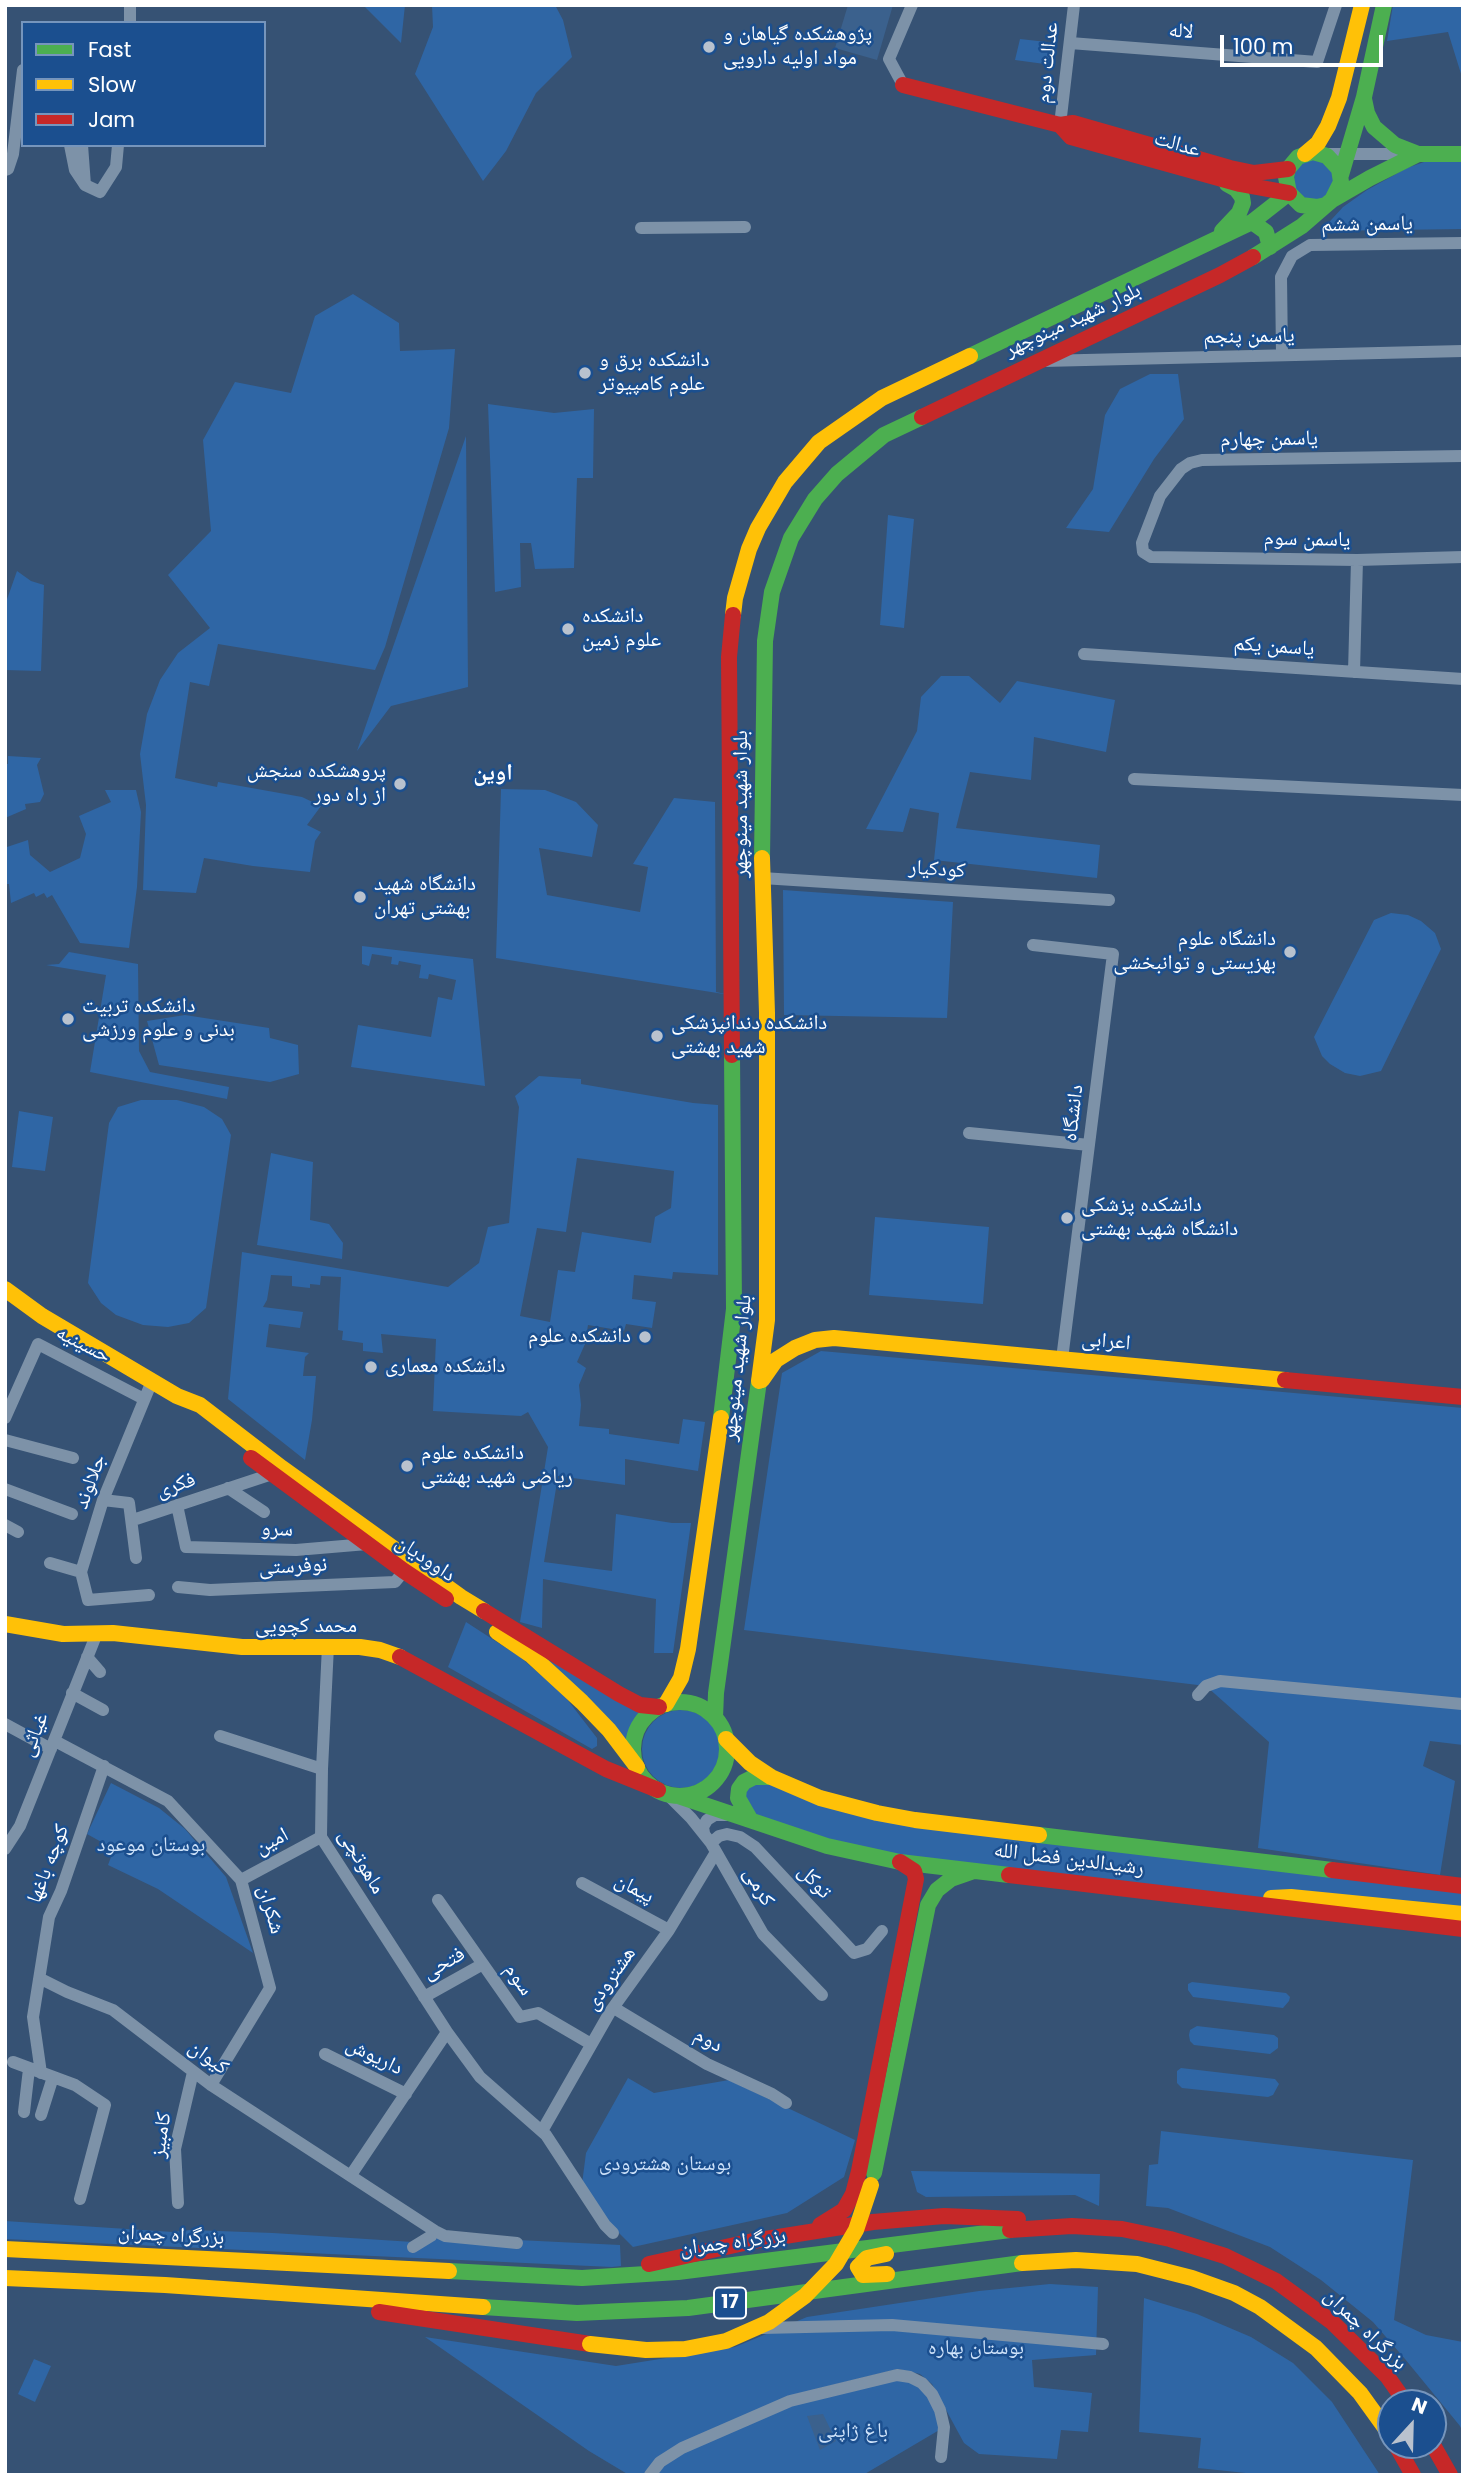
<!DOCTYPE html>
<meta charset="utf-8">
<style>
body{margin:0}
#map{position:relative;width:1468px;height:2480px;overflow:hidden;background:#365274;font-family:Poppins,sans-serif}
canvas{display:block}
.frame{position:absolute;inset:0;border:7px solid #fff;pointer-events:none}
.legend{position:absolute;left:21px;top:21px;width:245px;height:126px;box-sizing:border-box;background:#1b4f8f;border:2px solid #7695bc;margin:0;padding:9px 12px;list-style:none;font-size:21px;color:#fff}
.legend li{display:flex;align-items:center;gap:14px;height:35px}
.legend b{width:35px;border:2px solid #7695bc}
.north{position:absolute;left:1377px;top:2389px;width:70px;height:70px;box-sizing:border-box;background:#1b4f8f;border:2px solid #7695bc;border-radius:50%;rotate:22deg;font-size:19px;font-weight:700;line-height:28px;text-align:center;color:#fff}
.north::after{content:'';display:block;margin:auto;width:24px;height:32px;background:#b9c2ce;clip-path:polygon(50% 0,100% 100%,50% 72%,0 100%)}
.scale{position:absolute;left:1220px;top:35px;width:163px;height:32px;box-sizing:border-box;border:4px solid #fff;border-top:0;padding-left:9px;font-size:21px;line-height:24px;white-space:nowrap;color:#fff;-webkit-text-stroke:5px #1b4f8f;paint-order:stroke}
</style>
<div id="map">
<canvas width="1468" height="2480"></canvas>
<div class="frame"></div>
<ul class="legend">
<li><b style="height:9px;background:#4caf50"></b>Fast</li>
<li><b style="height:9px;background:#ffc107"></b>Slow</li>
<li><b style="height:9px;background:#c62828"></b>Jam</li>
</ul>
<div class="north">N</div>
<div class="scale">100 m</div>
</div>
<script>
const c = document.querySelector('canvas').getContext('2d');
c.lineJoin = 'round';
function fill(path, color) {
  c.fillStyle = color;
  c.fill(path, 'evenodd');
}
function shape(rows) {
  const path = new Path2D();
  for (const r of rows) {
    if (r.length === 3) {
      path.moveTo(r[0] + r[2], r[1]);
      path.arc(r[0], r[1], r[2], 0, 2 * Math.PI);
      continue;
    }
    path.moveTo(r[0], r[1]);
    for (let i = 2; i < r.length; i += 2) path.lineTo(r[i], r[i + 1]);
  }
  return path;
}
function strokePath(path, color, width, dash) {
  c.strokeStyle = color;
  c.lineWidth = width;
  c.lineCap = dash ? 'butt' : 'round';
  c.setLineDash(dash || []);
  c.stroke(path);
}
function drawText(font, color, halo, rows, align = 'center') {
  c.font = font + ' Poppins,"Noto Naskh Arabic",sans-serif';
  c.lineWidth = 5;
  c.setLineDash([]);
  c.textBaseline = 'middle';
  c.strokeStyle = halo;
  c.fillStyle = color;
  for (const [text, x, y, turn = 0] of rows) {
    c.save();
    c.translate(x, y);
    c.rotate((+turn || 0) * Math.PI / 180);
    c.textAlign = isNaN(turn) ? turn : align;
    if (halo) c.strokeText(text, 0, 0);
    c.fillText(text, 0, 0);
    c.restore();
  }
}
fill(shape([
 [363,5,405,5,401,43],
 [432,5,555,5,563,20,572,57,536,93,506,151,483,181,415,74,433,27],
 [1393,5,1463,5,1463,98,1462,77,1448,32,1387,41],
 [1020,39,1056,43,1052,65,1015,60],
 [1314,180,20],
 [1463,161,1463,229,1321,231,1343,207,1367,190,1407,168,1424,162],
 [353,294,399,323,400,351,455,349,449,428,385,647,375,670,218,644,209,686,190,682,175,778,217,787,218,782,302,797,321,806,307,825,321,832,315,841,310,872,253,866,204,858,196,893,143,890,146,805,140,754,147,714,160,680,178,653,210,628,168,575,211,531,203,440,235,382,291,393,315,316],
 [1150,374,1178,374,1184,419,1154,459,1109,532,1066,528,1093,489,1105,415,1120,389],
 [488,404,554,413,594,409,593,478,577,478,574,568,535,569,531,543,520,543,521,587,495,592],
 [466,436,468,687,391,706,357,751],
 [888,515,914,519,904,628,880,625],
 [17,571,31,581,44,585,41,671,5,670,5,605],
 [941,676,969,676,1000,703,1017,681,1115,700,1106,752,1034,737,1031,780,970,772,956,828,1100,845,1097,878,934,860,939,813,910,808,903,832,866,829,917,731,921,697],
 [8,756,41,758,37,765,44,794,40,802,25,804,26,809,5,818,5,764,8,764],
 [501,789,545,790,576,802,598,825,592,857,539,848,547,895,640,912,648,867,633,864,674,798,715,802,716,992,730,995,496,958],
 [105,790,136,790,141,812,137,887,129,948,80,943,52,895,47,898,44,893,36,897,34,893,11,903,9,884,5,884,5,843,7,847,28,840,30,855,50,872,80,858,86,834,79,816,111,802],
 [783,890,953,902,947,1018,784,1015],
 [1391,913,1408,915,1421,921,1435,933,1441,949,1381,1071,1360,1076,1345,1073,1330,1064,1322,1056,1314,1037,1374,920],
 [362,946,473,959,485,1086,351,1067,358,1025,431,1037,438,997,452,1000,456,980,429,974,428,979,419,978,421,965,399,961,398,965,391,964,392,957,372,954,369,966,362,964],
 [69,952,138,964,139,1051,150,1072,229,1087,227,1099,90,1072,106,975,46,965,59,964],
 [185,1015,269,1028,270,1038,298,1045,299,1074,270,1082,159,1065,147,1021],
 [539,1076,581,1079,581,1084,693,1103,718,1105,718,1275,673,1272,672,1279,634,1275,632,1299,656,1302,652,1328,626,1324,624,1331,588,1325,585,1344,577,1362,586,1368,579,1385,581,1405,579,1426,609,1429,609,1434,679,1444,683,1419,705,1422,698,1471,625,1459,625,1485,558,1476,544,1562,612,1571,616,1514,672,1523,691,1523,673,1653,654,1653,656,1599,543,1579,542,1628,520,1622,548,1447,528,1412,521,1416,433,1411,436,1339,381,1334,383,1353,363,1351,363,1343,342,1340,343,1331,338,1330,341,1277,321,1276,320,1285,310,1284,310,1288,292,1286,292,1276,271,1275,267,1300,263,1307,303,1312,300,1328,269,1324,266,1347,309,1353,305,1357,303,1376,316,1376,312,1420,305,1460,228,1399,242,1252,448,1287,479,1263,488,1227,509,1223,519,1107,515,1096],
 [577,1158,674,1171,671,1208,655,1217,651,1243,582,1232,575,1272,558,1270,550,1322,520,1316,537,1228,566,1232],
 [141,1100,177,1100,204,1107,222,1119,231,1135,206,1308,189,1323,168,1327,143,1325,116,1315,101,1303,88,1283,109,1123,118,1107],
 [19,1111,53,1117,45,1171,12,1167],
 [271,1153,313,1162,310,1220,329,1224,343,1243,342,1259,257,1245],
 [875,1217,989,1227,983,1304,869,1295],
 [821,1351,1463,1408,1463,1745,1430,1741,1423,1766,1455,1781,1440,1875,1258,1848,1269,1742,1206,1686,744,1630,782,1373],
 [466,1622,520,1657,563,1694,597,1738,597,1746,592,1749,448,1667],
 [548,1660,567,1668,643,1712,634,1720,629,1730,628,1748],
 [681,1749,39],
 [770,1781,812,1799,1463,1889,1463,1926,944,1863,835,1843,755,1816,744,1798,745,1789,752,1782],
 [111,1783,159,1808,185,1829,226,1877,253,1953,158,1889,108,1865,114,1849,87,1834],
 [1192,1982,1286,1993,1290,1997,1289,2001,1283,2008,1193,1997,1188,1990,1188,1984],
 [1197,2026,1274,2035,1278,2038,1278,2048,1270,2054,1194,2045,1190,2041,1189,2035,1190,2030],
 [1181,2068,1275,2079,1279,2084,1273,2095,1268,2097,1182,2088,1177,2083,1177,2071],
 [628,2078,654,2093,729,2080,855,2140,844,2177,787,2213,633,2247,612,2226,582,2184,586,2153],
 [1161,2131,1413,2160,1394,2320,1426,2335,1463,2342,1463,2433,1460,2426,1405,2359,1373,2322,1321,2280,1270,2247,1168,2208,1146,2206,1149,2165,1158,2164],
 [911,2171,1100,2174,1099,2206,1075,2195,926,2197,917,2192],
 [5,2221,173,2232,191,2230,273,2233,413,2242,436,2236,620,2245,621,2266,612,2267,5,2239],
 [1050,2284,1098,2287,1096,2355,1032,2360,1034,2387,1092,2393,1088,2432,1061,2430,1057,2459,979,2454,964,2443,932,2384,920,2374,898,2369,797,2394,656,2460,643,2475,629,2475,589,2451,425,2337,616,2366,735,2347,807,2317,979,2291],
 [1144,2298,1197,2314,1251,2337,1293,2363,1332,2402,1380,2475,1265,2475,1198,2468,1201,2438,1139,2432],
 [34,2359,51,2366,35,2402,18,2394],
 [900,2379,909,2379,929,2393,941,2429,863,2475,648,2475,667,2459,794,2404]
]), '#2f66a5');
fill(shape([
 [848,5,893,5,877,60,835,48],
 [823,2414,836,2441,820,2450,807,2416]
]), '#3b618d');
strokePath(shape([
 [130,23,130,5],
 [1070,43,1317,62,1336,5],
 [903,85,889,59,912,5],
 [1060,125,1074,5],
 [70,145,75,170,85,185,100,192,116,167,118,145],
 [82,145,85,185],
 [1322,154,1410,154],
 [5,170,8,169,13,154,23,70],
 [641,228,745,227],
 [1282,355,1281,277,1292,256,1310,245,1463,243],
 [1043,361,1463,351],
 [1463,456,1202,460,1190,463,1181,469,1160,496,1142,543,1143,552,1151,557,1357,560,1463,557],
 [1084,654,1463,679],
 [1354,672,1357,560],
 [1134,779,1463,795],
 [762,878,1109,900],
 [1033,945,1113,954,1062,1359],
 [969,1133,1089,1145],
 [5,1418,38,1344,144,1399],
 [5,1440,73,1458],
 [228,1488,264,1512],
 [5,1489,72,1514],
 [103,1500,129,1503,136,1558],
 [177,1505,186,1547,296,1550,367,1544],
 [133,1520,272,1474],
 [5,1525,18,1532],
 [50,1563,81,1572],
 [178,1587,210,1590,395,1582,404,1571],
 [149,1595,88,1600,81,1572,103,1500,152,1381],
 [328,1646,322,1769,321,1837,447,2032,480,2077,546,2135,605,2225,613,2233],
 [87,1657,100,1672],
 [72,1693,103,1710],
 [1198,1695,1206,1686,1220,1681,1462,1704],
 [5,1724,51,1749],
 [220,1736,322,1769],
 [55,1741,168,1801,241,1880,270,1988,211,2085],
 [667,1794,691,1818,711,1843,763,1934,822,1995],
 [704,1833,703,1827,707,1820,715,1815,730,1815],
 [711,1843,719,1836,727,1834,740,1837,755,1847,854,1953,867,1949,882,1931],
 [5,1849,20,1826,97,1633],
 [241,1880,321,1837],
 [582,1883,669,1930],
 [438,1900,520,2017,538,2013,591,2044],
 [41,1979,67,1992,113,2010,211,2085,435,2231,445,2236,517,2243],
 [424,1997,483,1964],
 [614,2008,707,2064,772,2094,786,2103],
 [325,2054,406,2094],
 [13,2062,75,2085,105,2105,80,2199],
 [41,2073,33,2017,49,1917,61,1891,104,1766],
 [24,2112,29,2069],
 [41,2115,53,2077],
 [542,2131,610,2012,669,1930,716,1852],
 [351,2175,447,2032],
 [178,2203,175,2149,193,2072],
 [413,2247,431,2236],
 [762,2328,892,2325,1103,2344],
 [650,2475,660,2462,682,2448,790,2401,897,2375,910,2377,922,2383,932,2394,940,2410,944,2427,941,2457]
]), '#7d92a8', 12);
strokePath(shape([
 [1364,99,1367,113,1374,127,1395,145,1418,154,1463,154],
 [1341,175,1364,97,1384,5],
 [1252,222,1266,232,1270,247],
 [1222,231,1239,213,1243,203,1242,197,1236,189,1227,184],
 [1253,257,1302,226,1332,200,1341,182,1339,169,1327,156,1313,152,1298,157,1288,169,1286,177,1289,193,1301,205,1317,207,1326,205,1332,200,1370,178,1418,154],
 [970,356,1252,222,1289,193],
 [762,858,765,641,772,592,791,538,815,499,837,474,884,435,922,417],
 [721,1418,734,1309,732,1055],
 [680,1749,47],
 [715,1718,716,1693,759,1381],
 [678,1796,827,1846,900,1862,1009,1875],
 [750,1819,738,1798,739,1789,744,1782,754,1777,771,1777],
 [1039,1835,1332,1870],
 [874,2173,928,1905,937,1890,951,1879,974,1871],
 [449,2271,582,2278,678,2272,1010,2230],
 [483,2307,577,2313,688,2308,1022,2263]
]), '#4caf50', 16);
strokePath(shape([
 [1305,154,1318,143,1328,126,1339,98,1362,5],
 [733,615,735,598,749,549,758,528,785,482,819,442,882,398,970,356],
 [5,1289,42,1316,177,1396,200,1405,282,1468,461,1597,484,1611],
 [762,1380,776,1360,795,1348,815,1340,834,1338,1285,1380],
 [759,1381,767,1320,767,1013,762,858],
 [5,1624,63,1634,113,1633,242,1647,360,1647,380,1650,400,1657],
 [497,1632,532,1656,582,1702,609,1730,637,1767],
 [666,1704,681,1678,688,1649,721,1418],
 [726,1739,750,1763,771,1777,820,1798,877,1813,915,1820,1039,1835],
 [1271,1898,1291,1897,1463,1914],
 [5,2249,449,2271],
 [886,2254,867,2258,858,2267,863,2275,887,2274],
 [1022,2263,1076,2260,1137,2264,1192,2278,1234,2293,1260,2307,1316,2348,1360,2393,1391,2436],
 [5,2278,165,2285,483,2307]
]), '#ffc107', 16);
strokePath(shape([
 [903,85,1060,125,1073,123,1230,168,1254,173,1288,169],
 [1060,125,1071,137,1240,184,1289,193],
 [922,417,1220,275,1253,257],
 [732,1055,729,657,733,615],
 [1285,1380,1463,1397],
 [251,1458,404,1571,446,1599],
 [484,1611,619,1694,640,1705,659,1707],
 [400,1657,606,1769,658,1790],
 [1332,1870,1463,1886],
 [1009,1875,1463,1929],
 [820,2225,844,2210,853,2194,859,2171,916,1879,914,1871,900,1862],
 [1010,2230,1072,2226,1122,2229,1170,2239,1225,2256,1276,2281,1332,2322,1387,2376,1406,2403],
 [649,2264,753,2241,873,2222,944,2216,1018,2219],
 [379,2312,590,2344],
 [1396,2445,1413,2475],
 [1433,2445,1450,2475]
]), '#c62828', 16);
strokePath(shape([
 [590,2344,646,2350,685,2349,726,2341,769,2322,805,2296,836,2264,856,2230,871,2185]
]), '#ffc107', 16);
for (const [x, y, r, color] of [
 [709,47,7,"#b9c2ce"],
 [585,373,7,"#b9c2ce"],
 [568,629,7,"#b9c2ce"],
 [400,784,7,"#b9c2ce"],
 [360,897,7,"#b9c2ce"],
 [1290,952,7,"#b9c2ce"],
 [68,1019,7,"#b9c2ce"],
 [657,1036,7,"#b9c2ce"],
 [1067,1218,7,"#b9c2ce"],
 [645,1337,7,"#b9c2ce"],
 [371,1367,7,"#b9c2ce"],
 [407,1466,7,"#b9c2ce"]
]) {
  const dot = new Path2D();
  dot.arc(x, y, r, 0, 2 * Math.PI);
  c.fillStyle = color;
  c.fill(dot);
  strokePath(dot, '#1b4f8f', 2.5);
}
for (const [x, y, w] of [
 [730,2303,32]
]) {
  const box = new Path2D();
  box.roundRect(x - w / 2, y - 15.5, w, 31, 5);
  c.fillStyle = '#1b4f8f';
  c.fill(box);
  strokePath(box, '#fff', 2);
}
drawText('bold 19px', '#fff', null, [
 ["17",730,2303]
]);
drawText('21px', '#fff', '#1b4f8f', [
 ["لاله",1181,32,5],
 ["عدالت دوم",1048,63,-84],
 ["عدالت",1177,145,16],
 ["یاسمن ششم",1367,225,-1],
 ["بلوار شهید مینوچهر",1073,321,-25],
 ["یاسمن پنجم",1249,337,-1],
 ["یاسمن چهارم",1269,440,-1],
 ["یاسمن سوم",1307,540,1],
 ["یاسمن یکم",1274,647,4],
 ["بلوار شهید مینوچهر",742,804,-90],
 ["کودکیار",937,870,4],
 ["دانشگاه",1074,1113,-83],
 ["اعرابی",1106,1342,5],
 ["حسینیه",83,1345,27],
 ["بلوار شهید مینوچهر",738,1368,-84],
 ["جلالوند",91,1482,-70],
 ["فکری",176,1486,-18],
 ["سرو",277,1530,2],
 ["داوودیان",425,1559,34],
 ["نوفرستی",293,1567,-3],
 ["محمد کچویی",306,1627],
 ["غیاثی",35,1735,-69],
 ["امین",272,1842,-28],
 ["رشیدالدین فضل الله",1069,1860,7],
 ["ماهوتچی",361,1862,59],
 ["کوچه باغها",49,1864,-69],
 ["توکل",814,1882,47],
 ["کرمی",758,1887,60],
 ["پیمان",634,1889,28],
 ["شکران",270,1910,74],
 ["فتحی",444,1964,-29],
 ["هشترودی",611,1979,-55],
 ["سوم",518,1980,55],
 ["دوم",708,2041,29],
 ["داریوش",374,2057,26],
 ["کیوان",208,2058,36],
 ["کامبیز",162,2135,-82],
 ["بزرگراه چمران",171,2236,3],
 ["بزرگراه چمران",733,2243,-7],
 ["بزرگراه چمران",1365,2330,44]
]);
drawText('21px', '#fff', '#1b4f8f', [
 ["پژوهشکده گیاهان و",723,35],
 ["مواد اولیه دارویی",723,59],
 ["دانشکده برق و",599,361],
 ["علوم کامپیوتر",599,385],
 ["دانشکده",582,617],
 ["علوم زمین",582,641],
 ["پروهشکده سنجش",386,772,"right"],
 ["از راه دور",386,796,"right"],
 ["دانشگاه شهید",374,885],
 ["بهشتی تهران",374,909],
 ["دانشگاه علوم",1276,940,"right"],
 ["بهزیستی و توانبخشی",1276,964,"right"],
 ["دانشکده تربیت",82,1007],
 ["بدنی و علوم ورزشی",82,1031],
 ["دانشکده دندانپزشکی",671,1024],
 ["شهید بهشتی",671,1048],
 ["دانشکده پزشکی",1081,1206],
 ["دانشگاه شهید بهشتی",1081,1230],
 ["دانشکده علوم",631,1337,"right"],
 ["دانشکده معماری",385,1367],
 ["دانشکده علوم",421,1454],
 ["ریاضی شهید بهشتی",421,1478]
], 'left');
drawText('21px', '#cfe3fa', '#1b4f8f', [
 ["بوستان موعود",151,1846],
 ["بوستان هشترودی",665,2165],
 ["بوستان بهاره",976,2349],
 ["باغ ژاپنی",853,2432]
]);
drawText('bold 23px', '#fff', '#1b4f8f', [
 ["اوین",493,774]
]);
</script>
